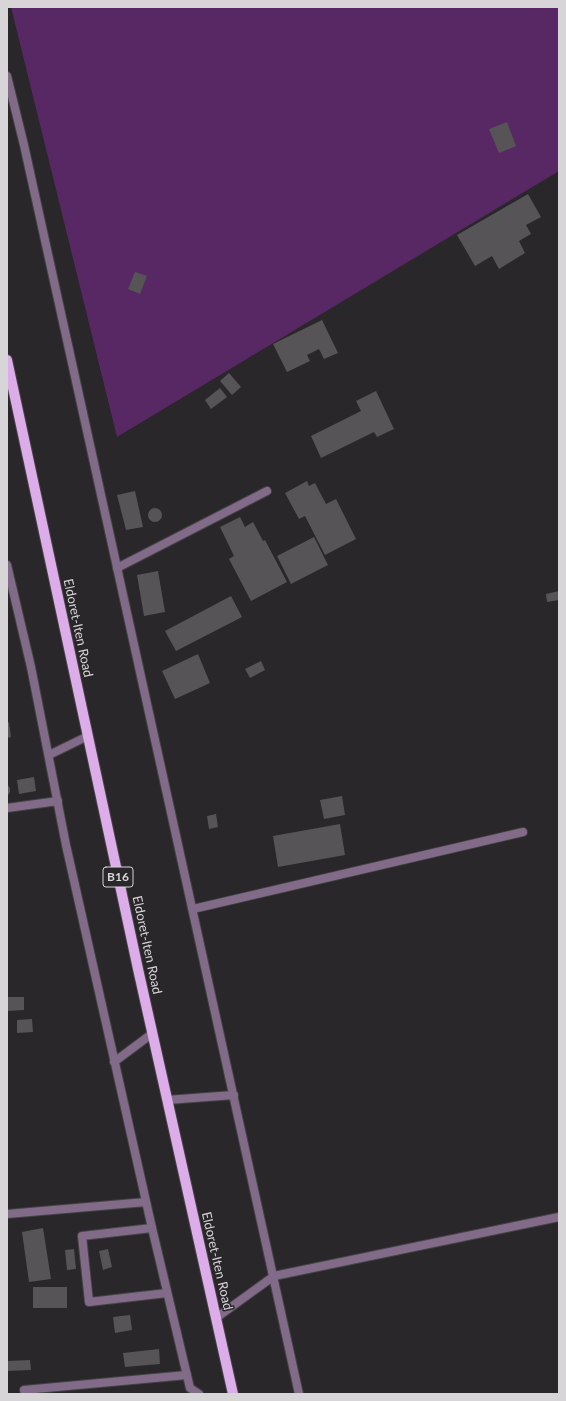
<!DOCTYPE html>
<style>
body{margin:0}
#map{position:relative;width:566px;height:1401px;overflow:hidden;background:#29272a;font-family:Lato,sans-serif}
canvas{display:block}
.frame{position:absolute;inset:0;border:8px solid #d7d5d7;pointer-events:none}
</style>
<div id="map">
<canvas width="566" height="1401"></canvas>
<div class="frame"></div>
</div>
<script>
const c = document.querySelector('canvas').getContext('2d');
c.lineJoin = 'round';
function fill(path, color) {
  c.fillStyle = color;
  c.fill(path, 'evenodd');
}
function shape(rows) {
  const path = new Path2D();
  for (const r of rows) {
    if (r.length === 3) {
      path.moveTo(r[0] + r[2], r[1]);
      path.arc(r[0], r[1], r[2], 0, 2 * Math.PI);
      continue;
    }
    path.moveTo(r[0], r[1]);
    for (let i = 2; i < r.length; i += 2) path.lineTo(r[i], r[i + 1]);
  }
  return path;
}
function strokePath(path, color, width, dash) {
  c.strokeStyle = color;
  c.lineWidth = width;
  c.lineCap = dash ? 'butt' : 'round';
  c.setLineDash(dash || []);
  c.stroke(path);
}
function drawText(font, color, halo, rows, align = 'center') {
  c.font = font + ' Lato,sans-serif';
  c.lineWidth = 3;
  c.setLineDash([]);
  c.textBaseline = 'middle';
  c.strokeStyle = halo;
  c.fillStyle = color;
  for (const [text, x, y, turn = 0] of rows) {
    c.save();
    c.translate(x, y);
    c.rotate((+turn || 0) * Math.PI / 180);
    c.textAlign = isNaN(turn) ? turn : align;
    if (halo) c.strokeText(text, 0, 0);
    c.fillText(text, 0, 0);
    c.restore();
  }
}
fill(shape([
 [11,7,559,7,559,171,117,437]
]), '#582864');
fill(shape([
 [507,122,516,146,499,153,489,129],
 [528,194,541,217,526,225,531,234,519,241,525,253,499,269,492,256,475,266,457,235],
 [135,272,147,276,140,294,128,289],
 [322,320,338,353,324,359,319,349,307,355,310,361,287,372,273,344],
 [229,373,241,387,232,395,220,381],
 [220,388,227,397,211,409,205,400],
 [376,391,394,429,377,437,374,432,321,458,311,436,361,411,356,401],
 [307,481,309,486,315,483,326,504,336,499,356,539,325,555,305,516,299,519,285,493],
 [135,491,143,527,126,530,117,495],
 [155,515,7],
 [240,517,245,527,253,522,263,541,265,540,287,582,251,601,229,559,234,556,220,527],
 [314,537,328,565,291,584,277,556],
 [158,571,165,612,144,616,137,575],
 [559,591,559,600,547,602,546,594],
 [231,596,242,617,176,651,165,631],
 [198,654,210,683,175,699,162,671],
 [261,661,265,670,250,678,245,669],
 [9,722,11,737,7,738,7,723],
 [34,777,36,791,19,794,17,780],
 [7,784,10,788,10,792,7,797],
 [342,796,345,815,324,819,320,800],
 [216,814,218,827,209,829,207,816],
 [340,824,345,855,278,867,273,836],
 [7,997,24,997,24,1010,7,1011],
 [32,1019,33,1032,17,1033,17,1020],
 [43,1228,51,1279,29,1282,22,1232],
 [74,1249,76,1269,67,1270,65,1250],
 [108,1249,112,1267,103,1270,99,1251],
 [33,1287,67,1287,67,1308,33,1308],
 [130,1315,132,1330,115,1333,113,1317],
 [159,1349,160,1364,125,1367,123,1353],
 [30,1360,31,1370,7,1371,7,1361]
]), '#565457');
const service = shape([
 [117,568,267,491],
 [49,755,88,736],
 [7,808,58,801],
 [193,909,523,832],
 [152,1228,82,1236,89,1302,167,1293],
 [25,1394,24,1390,187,1375]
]);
const minor = shape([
 [7,76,24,145,299,1394],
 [7,565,31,667,66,845,152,1228,190,1388,199,1394],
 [114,1062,153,1033],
 [167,1100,234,1095],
 [7,1214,146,1202],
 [216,1318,274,1276,559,1217]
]);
const primary = shape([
 [7,360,138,969,233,1394]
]);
strokePath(service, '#454346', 10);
strokePath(minor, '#454346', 10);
strokePath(primary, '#454346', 12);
strokePath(service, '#826b88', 8);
strokePath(minor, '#826b88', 8);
strokePath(primary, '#ddade9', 10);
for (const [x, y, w] of [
 [118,877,30]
]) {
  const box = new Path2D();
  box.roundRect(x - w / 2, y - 10, w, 20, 3);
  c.fillStyle = '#29272a';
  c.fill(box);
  strokePath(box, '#d7d5d7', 1);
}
drawText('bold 12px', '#d7d5d7', null, [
 ["B16",118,877]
]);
drawText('13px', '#d7d5d7', '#29272a', [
 ["Eldoret-Iten Road",78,628,78],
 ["Eldoret-Iten Road",147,945,78],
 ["Eldoret-Iten Road",217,1261,77]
]);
</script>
